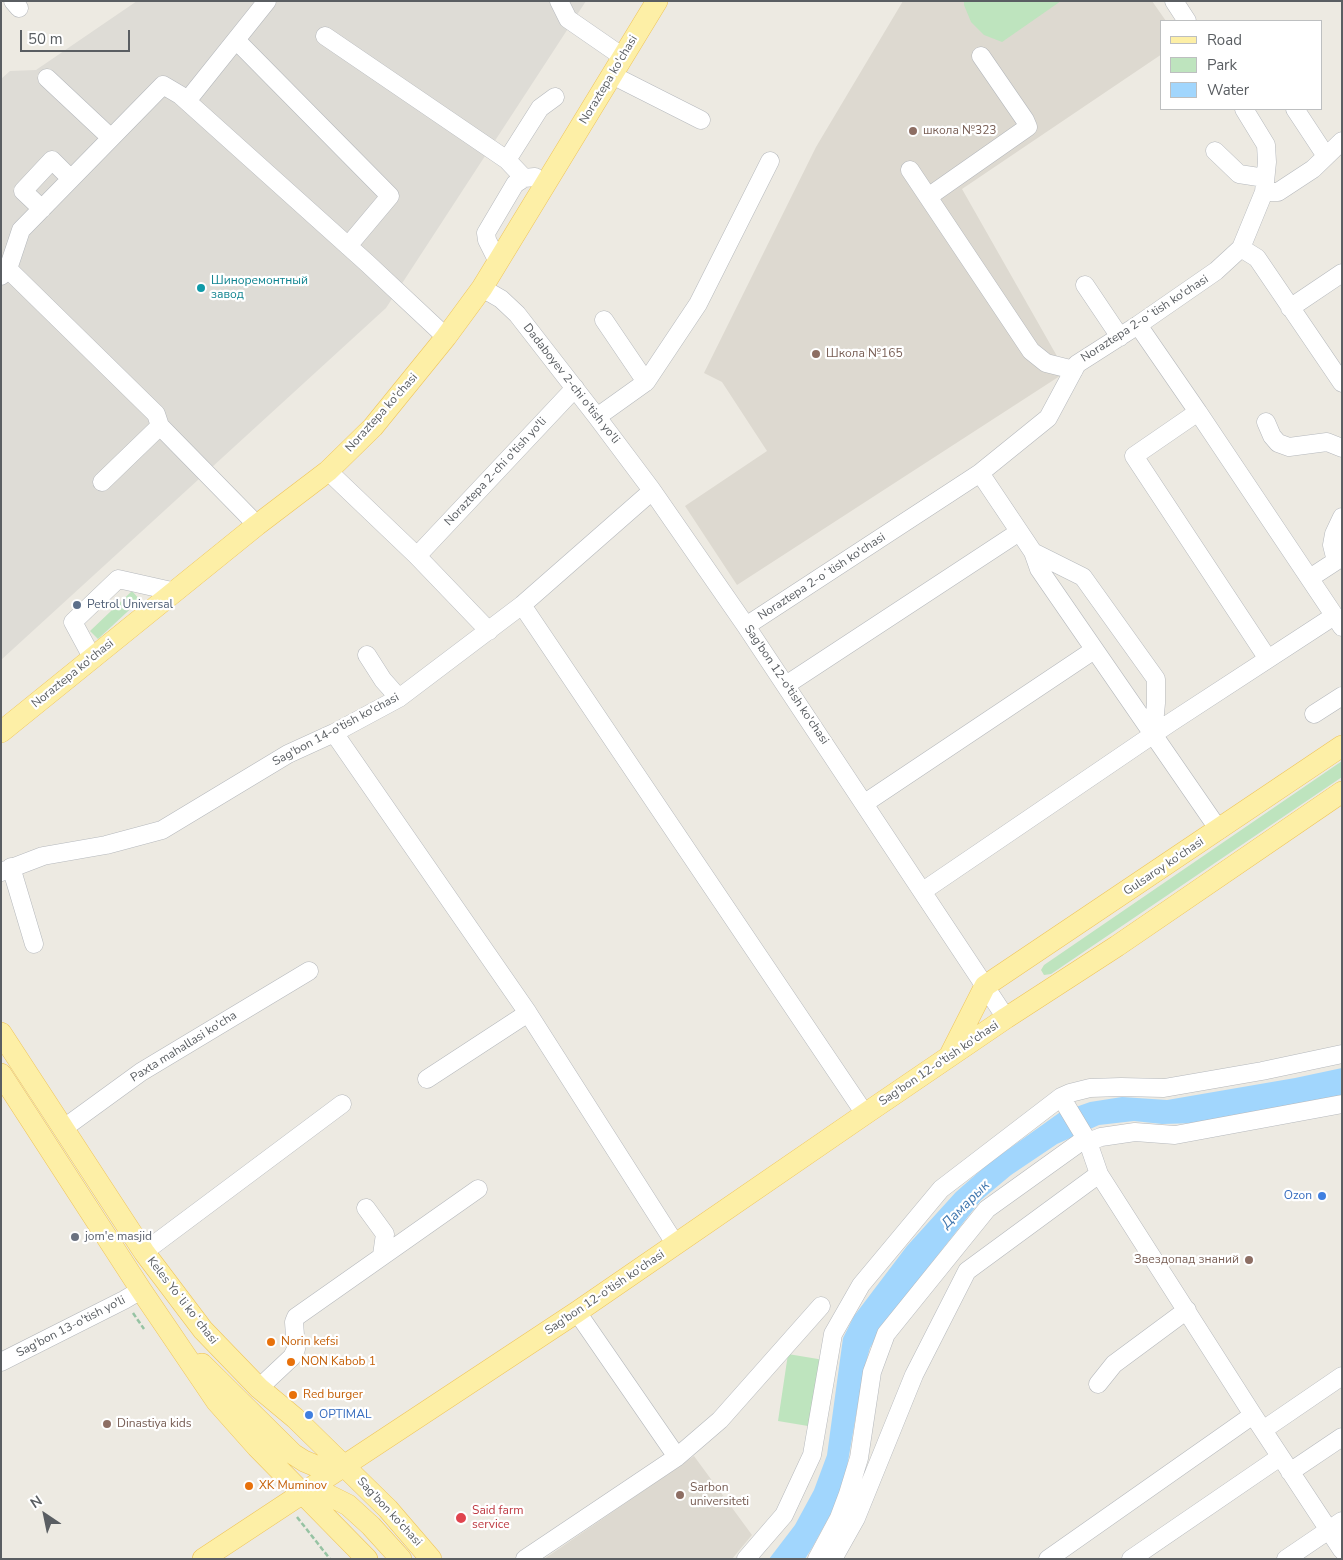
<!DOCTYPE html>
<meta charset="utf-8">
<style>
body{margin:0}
#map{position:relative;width:1343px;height:1560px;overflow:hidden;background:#edeae2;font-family:"Nunito Sans",sans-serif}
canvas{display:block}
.frame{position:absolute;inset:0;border:2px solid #5a5e62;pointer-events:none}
.legend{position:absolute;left:1160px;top:20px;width:162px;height:90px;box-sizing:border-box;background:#fff;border:1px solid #bdbfc0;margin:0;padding:6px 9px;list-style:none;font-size:15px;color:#5a5e62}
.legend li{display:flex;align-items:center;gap:10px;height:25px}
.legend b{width:25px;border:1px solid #bdbfc0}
.north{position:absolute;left:20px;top:1490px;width:50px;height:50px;-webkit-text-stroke:4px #fff;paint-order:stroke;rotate:326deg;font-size:14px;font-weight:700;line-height:20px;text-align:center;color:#5a5e62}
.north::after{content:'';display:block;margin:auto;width:18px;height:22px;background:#5a5e62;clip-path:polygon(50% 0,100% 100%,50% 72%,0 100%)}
.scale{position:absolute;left:20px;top:30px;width:110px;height:22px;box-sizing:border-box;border:2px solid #5a5e62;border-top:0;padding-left:6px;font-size:15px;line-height:18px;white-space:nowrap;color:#5a5e62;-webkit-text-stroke:4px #fff;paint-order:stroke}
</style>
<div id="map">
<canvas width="1343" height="1560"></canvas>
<div class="frame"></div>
<ul class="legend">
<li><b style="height:6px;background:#fdefa6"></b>Road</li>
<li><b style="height:14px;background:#bee4be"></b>Park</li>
<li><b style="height:14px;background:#a1d6fd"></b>Water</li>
</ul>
<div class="north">N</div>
<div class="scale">50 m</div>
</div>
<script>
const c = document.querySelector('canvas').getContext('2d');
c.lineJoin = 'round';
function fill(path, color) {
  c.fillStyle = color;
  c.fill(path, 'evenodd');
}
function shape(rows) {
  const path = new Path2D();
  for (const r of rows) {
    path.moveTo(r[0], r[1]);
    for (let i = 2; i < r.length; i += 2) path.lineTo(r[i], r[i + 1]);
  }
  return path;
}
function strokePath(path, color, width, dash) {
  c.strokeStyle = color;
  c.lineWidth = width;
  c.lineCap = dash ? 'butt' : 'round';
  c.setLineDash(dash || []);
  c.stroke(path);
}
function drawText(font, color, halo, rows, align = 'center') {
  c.font = font + ' "Nunito Sans",sans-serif';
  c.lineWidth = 4.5;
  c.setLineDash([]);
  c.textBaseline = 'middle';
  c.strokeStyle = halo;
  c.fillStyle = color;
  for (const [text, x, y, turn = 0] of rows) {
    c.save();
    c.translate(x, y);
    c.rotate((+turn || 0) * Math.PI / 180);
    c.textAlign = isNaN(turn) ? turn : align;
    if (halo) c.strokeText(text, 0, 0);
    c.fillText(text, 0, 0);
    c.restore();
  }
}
fill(shape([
 [137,1,586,1,386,308,1,660,1,79,10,71,36,70]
]), '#dedcd6');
fill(shape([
 [903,1,1152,1,1166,21,1162,21,1162,54,962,189,1066,372,737,585,685,506,767,451,722,382,704,373,816,147],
 [694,1456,752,1535,732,1559,544,1559]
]), '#ddd9d0');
fill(shape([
 [964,1,1061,1,1002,42,984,35,971,22,964,5],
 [132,591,140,600,98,639,90,631],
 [1342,761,1342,777,1051,974,1044,975,1041,970,1044,965],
 [788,1354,824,1360,814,1427,778,1421]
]), '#bee4be');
fill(shape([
 [1342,1068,1342,1095,1198,1123,1162,1124,1134,1121,1099,1125,1057,1144,1011,1175,981,1200,905,1297,880,1331,870,1348,864,1369,846,1473,834,1508,812,1548,805,1559,769,1559,795,1525,814,1490,827,1455,843,1338,854,1316,907,1246,956,1192,989,1163,1059,1113,1090,1102,1122,1097,1167,1100,1295,1078]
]), '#a1d6fd');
const minor = shape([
 [13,1,19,8],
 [559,1,568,19,623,57],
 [1174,1,1187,21],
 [325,36,507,160,524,178],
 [236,40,390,196,348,246],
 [612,75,701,120],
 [47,78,111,138],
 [187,101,267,1],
 [1295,109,1326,156],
 [1215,151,1239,174,1265,178],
 [507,160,540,108,555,97],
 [910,170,1031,351,1046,363,1074,370],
 [1264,192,1278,192,1313,169,1342,141],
 [928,197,1028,127,1025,120,981,56],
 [42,209,23,191,52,160,71,179],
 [1241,248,1257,258,1342,383],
 [498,262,487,240,486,233,515,184,524,178,535,177],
 [8,269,21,230,163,85,180,95,367,263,446,337],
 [1,276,8,269,156,414,160,426],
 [1085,285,1120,337],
 [482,288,501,299,517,314,597,417,651,489,746,626,1006,1018],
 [1290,308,1342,273],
 [1138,325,1198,412],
 [646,382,698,304,770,161],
 [597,417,646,382,604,320],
 [1266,422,1272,436,1278,443,1289,447,1327,442,1342,448],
 [328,471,417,556,489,631],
 [980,473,1033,552,1039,569,1219,830],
 [102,482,160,426,257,525],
 [1033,552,1083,577,1156,679,1156,703,1153,735],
 [417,556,575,388],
 [1310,578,1336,561,1332,545,1334,534,1342,517],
 [522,605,865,1114],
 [746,626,980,473,1048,418,1077,364,1138,325,1216,271,1241,248,1264,192,1267,162,1266,145,1244,109],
 [367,655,383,680,399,698],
 [93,659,73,622,118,579,176,592],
 [1268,659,1134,456,1198,412,1342,627],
 [786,685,1019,532],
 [1314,714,1342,696],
 [334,733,528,1013,676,1245],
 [865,803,1094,650],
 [11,867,34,944],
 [1,872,43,856,106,845,162,830,288,754,334,733,399,698,522,605,652,491],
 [923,891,1170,723,1334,616],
 [427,1079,528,1013],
 [1061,1097,1088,1142,1099,1174,1253,1415,1342,1550],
 [64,1128,141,1072,309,971],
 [1088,1142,1101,1137,1135,1132,1175,1135,1342,1104],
 [366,1208,385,1234,382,1255],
 [144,1252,342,1104],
 [577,1312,677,1457],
 [1,1362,124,1300,141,1290],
 [1098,1384,1114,1364,1187,1310],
 [259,1388,292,1357,296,1349,294,1322,296,1317,478,1189],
 [1263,1430,1342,1376],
 [1290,1472,1342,1437],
 [525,1559,677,1457,720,1420,821,1306],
 [746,1559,784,1515,812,1455,833,1334,861,1285,941,1189,1061,1097,1070,1093,1090,1088,1121,1087,1164,1088,1262,1071,1342,1054],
 [817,1559,839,1518,848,1494,859,1458,872,1372,886,1334,987,1209,1086,1138],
 [833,1559,856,1518,914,1375,967,1271,1099,1174],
 [1048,1559,1253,1415],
 [1131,1559,1280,1457],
 [1286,1559,1342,1521]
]);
const major = shape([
 [1,732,257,525,328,471,373,427,446,337,482,288,657,1],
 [1,1033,144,1252,203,1330,259,1388,295,1418,388,1509,431,1559],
 [950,1055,985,986,1342,746],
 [1,1074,141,1290,217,1402,257,1447,367,1559],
 [202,1364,293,1454,304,1461,316,1466,330,1468,345,1466],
 [303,1494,312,1492,326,1494,348,1505,371,1526,401,1559],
 [203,1559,577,1312,865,1114,1006,1018,1117,946,1342,792]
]);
strokePath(minor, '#b5b8bc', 19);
strokePath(major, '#efc459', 22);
strokePath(shape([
 [133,1313,144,1329],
 [297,1517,330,1559]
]), '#96c3a3', 2.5, [5, 2.5]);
strokePath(minor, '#fff', 18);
strokePath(major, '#fdefa6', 21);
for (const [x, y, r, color] of [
 [913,131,5,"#8d6e63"],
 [201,288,5,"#0f9aa8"],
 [816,354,5,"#8d6e63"],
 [77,605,5,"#5c6f8a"],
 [1322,1196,5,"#3f7fe0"],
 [75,1237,5,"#6b7280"],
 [1249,1260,5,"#8d6e63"],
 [271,1342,5,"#e8710a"],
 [291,1362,5,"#e8710a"],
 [293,1395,5,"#e8710a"],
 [309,1415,5,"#3f7fe0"],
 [107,1424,5,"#8d6e63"],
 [249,1486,5,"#e8710a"],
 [680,1495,5,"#8d6e63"],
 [461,1518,6,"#e0444e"]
]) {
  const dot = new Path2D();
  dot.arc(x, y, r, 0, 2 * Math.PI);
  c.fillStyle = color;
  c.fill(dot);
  strokePath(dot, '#fff', 2);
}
drawText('12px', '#5a5e62', '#fff', [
 ["Noraztepa ko'chasi",609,80,-59],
 ["Noraztepa 2-oʻtish ko'chasi",1145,319,-33],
 ["Dadaboyev 2-chi o'tish yo'li",571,384,52],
 ["Noraztepa ko'chasi",382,413,-48],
 ["Noraztepa 2-chi o'tish yo'li",496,472,-47],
 ["Noraztepa 2-oʻtish ko'chasi",822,577,-33],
 ["Noraztepa ko'chasi",73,674,-39],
 ["Sag'bon 12-o'tish ko'chasi",786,685,56],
 ["Sag'bon 14-o'tish ko'chasi",336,730,-28],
 ["Gulsaroy ko'chasi",1164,867,-34],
 ["Paxta mahallasi ko'cha",184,1047,-32],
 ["Sag'bon 12-o'tish ko'chasi",939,1064,-34],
 ["Sag'bon 12-o'tish ko'chasi",605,1293,-34],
 ["Keles Yoʻli koʻchasi",182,1301,52],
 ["Sag'bon 13-o'tish yo'li",71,1327,-27],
 ["Sag’bon ko’chasi",389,1512,47]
]);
drawText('12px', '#785e54', '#fff', [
 ["школа №323",923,131],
 ["Школа №165",826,354],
 ["Звездопад знаний",1239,1260,"right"],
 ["Dinastiya kids",117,1424],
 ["Sarbon",690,1488],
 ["universiteti",690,1502]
], 'left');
drawText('12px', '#0d838f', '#fff', [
 ["Шиноремонтный",211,281],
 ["завод",211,295]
], 'left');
drawText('12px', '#4e5e75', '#fff', [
 ["Petrol Universal",87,605]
], 'left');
drawText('12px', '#366cbe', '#fff', [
 ["Ozon",1312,1196],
 ["OPTIMAL",319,1415,"left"]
], 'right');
drawText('12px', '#5b616d', '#fff', [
 ["jom'e masjid",85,1237]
], 'left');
drawText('12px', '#c56008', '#fff', [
 ["Norin kefsi",281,1342],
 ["NON Kabob 1",301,1362],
 ["Red burger",303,1395],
 ["XK Muminov",259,1486]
], 'left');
drawText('12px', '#be3a42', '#fff', [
 ["Said farm",472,1511],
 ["service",472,1525]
], 'left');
drawText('italic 14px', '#3f76ae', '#fff', [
 ["Дамарык",966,1205,-45]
]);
</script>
